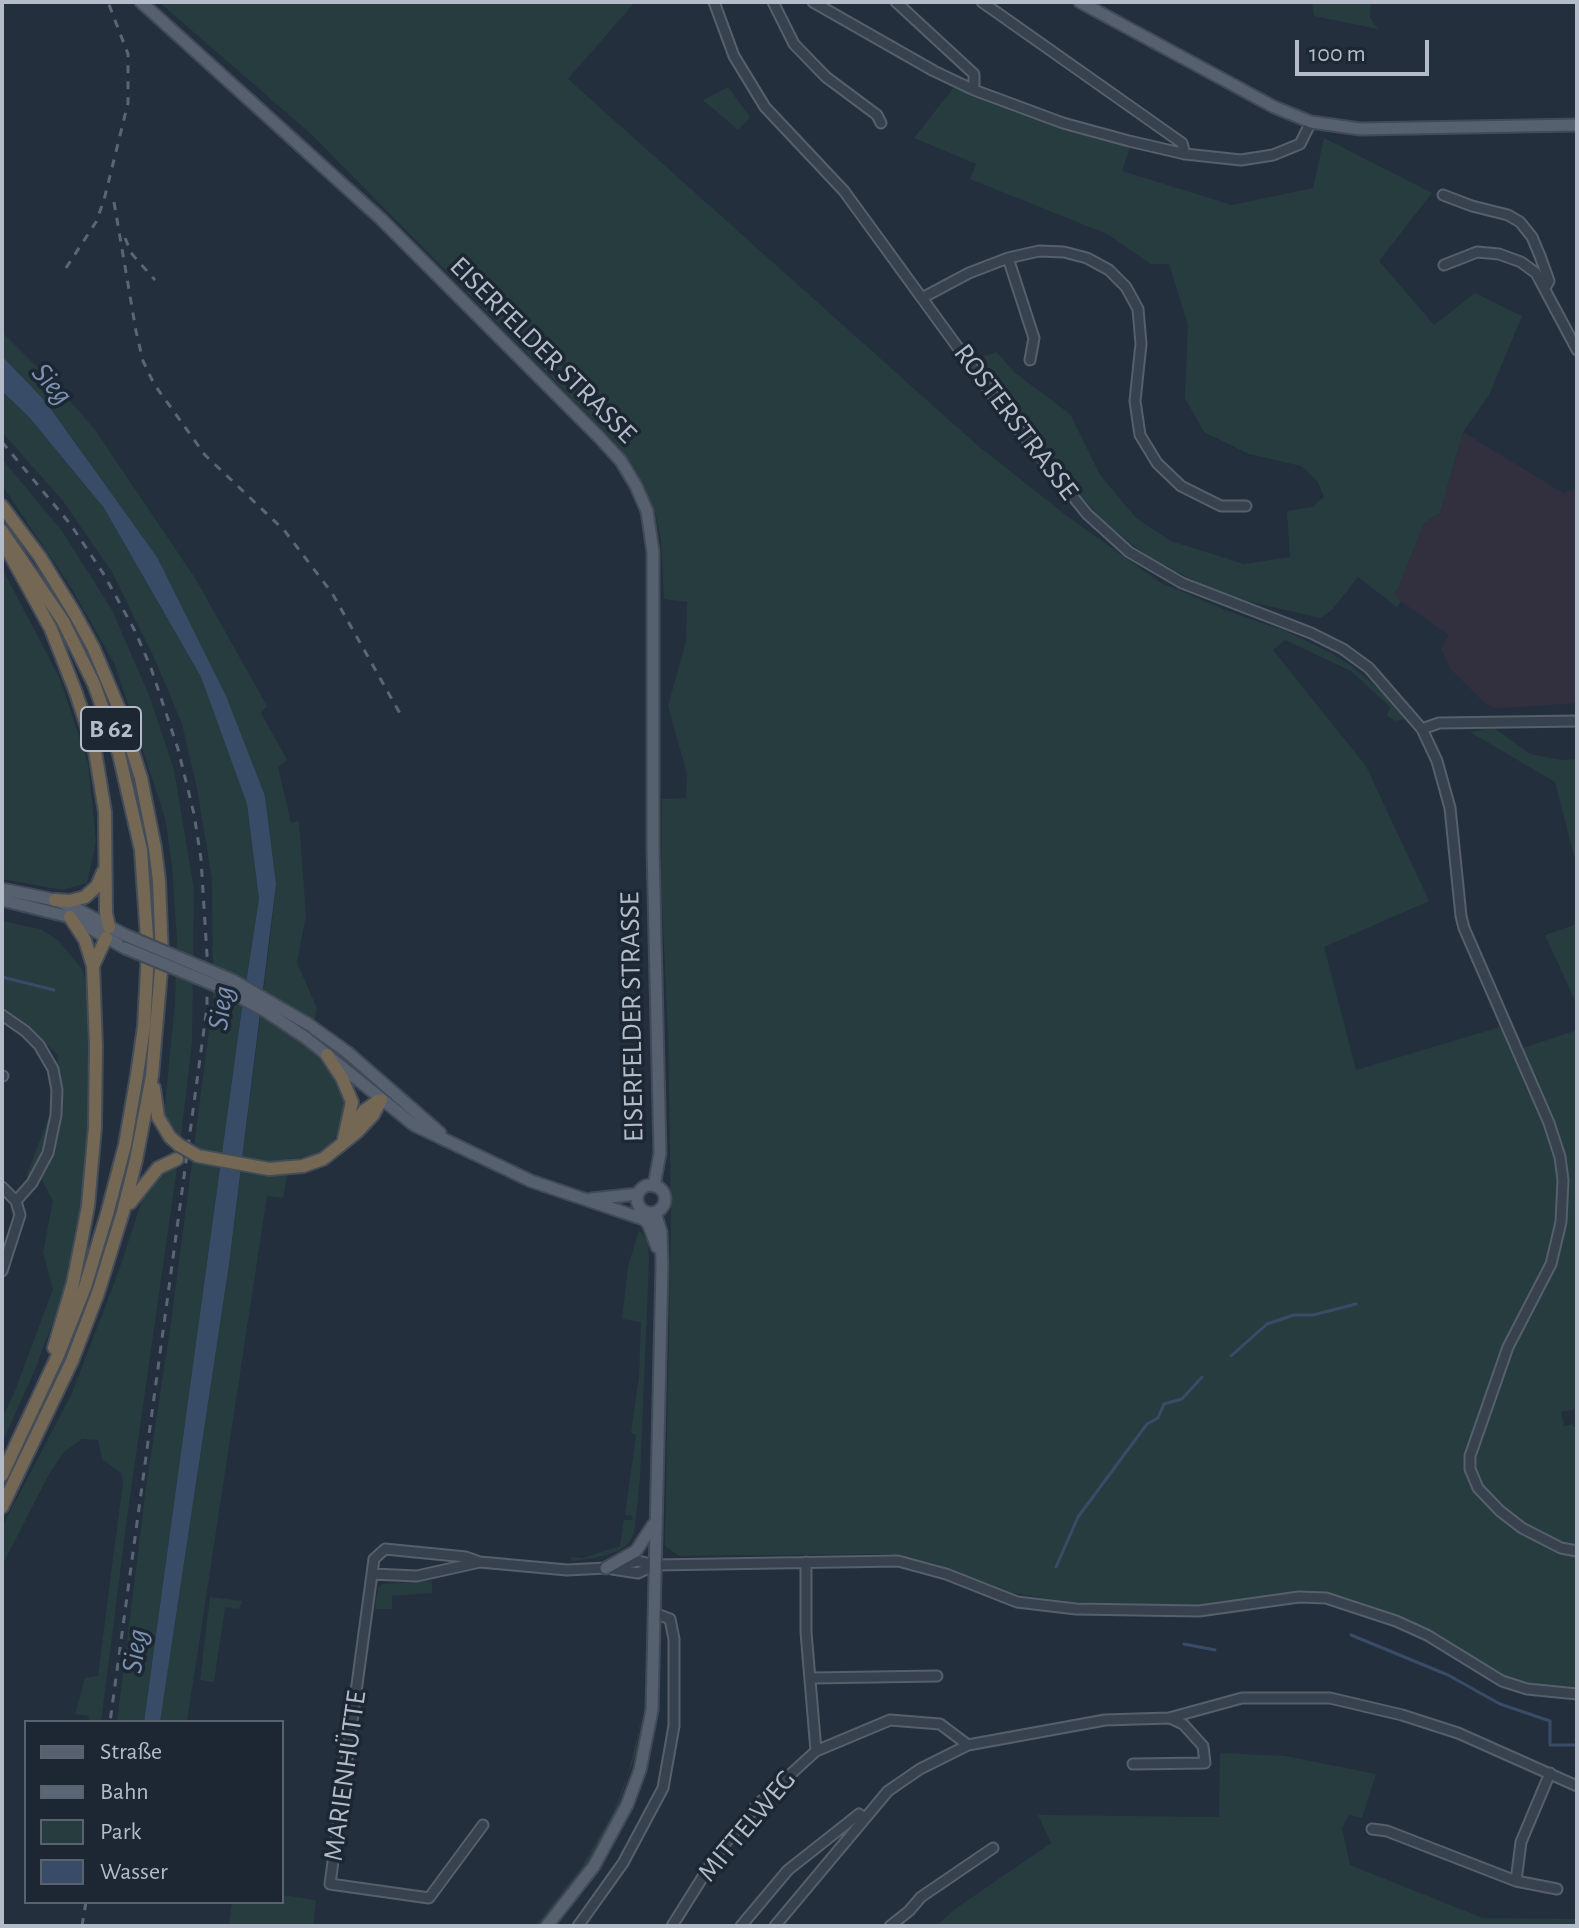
<!DOCTYPE html>
<meta charset="utf-8">
<style>
body{margin:0}
#map{position:relative;width:1579px;height:1928px;overflow:hidden;background:#242f3e;font-family:"Alegreya Sans",sans-serif}
canvas{display:block}
.frame{position:absolute;inset:0;border:4px solid #b4bcc9;pointer-events:none}
.legend{position:absolute;left:24px;top:1720px;width:260px;height:184px;box-sizing:border-box;background:#1d2633;border:2px solid #59626f;margin:0;padding:10px 14px;list-style:none;font-size:24px;color:#b4bcc9}
.legend li{display:flex;align-items:center;gap:16px;height:40px}
.legend b{width:40px;border:2px solid #59626f}
.scale{position:absolute;left:1295px;top:40px;width:134px;height:36px;box-sizing:border-box;border:4px solid #b4bcc9;border-top:0;padding-left:10px;font-size:24px;line-height:28px;white-space:nowrap;color:#b4bcc9;-webkit-text-stroke:6px #1d2633;paint-order:stroke}
</style>
<div id="map">
<canvas width="1579" height="1928"></canvas>
<div class="frame"></div>
<ul class="legend">
<li><b style="height:10px;background:#56606e"></b>Straße</li>
<li><b style="height:10px;background:#5a6575"></b>Bahn</li>
<li><b style="height:22px;background:#263c3f"></b>Park</li>
<li><b style="height:22px;background:#394c67"></b>Wasser</li>
</ul>
<div class="scale">100 m</div>
</div>
<script>
const c = document.querySelector('canvas').getContext('2d');
c.lineJoin = 'round';
function fill(path, color) {
  c.fillStyle = color;
  c.fill(path, 'evenodd');
}
function shape(rows) {
  const path = new Path2D();
  for (const r of rows) {
    if (r.length === 3) {
      path.moveTo(r[0] + r[2], r[1]);
      path.arc(r[0], r[1], r[2], 0, 2 * Math.PI);
      continue;
    }
    path.moveTo(r[0], r[1]);
    for (let i = 2; i < r.length; i += 2) path.lineTo(r[i], r[i + 1]);
  }
  return path;
}
function strokePath(path, color, width, dash) {
  c.strokeStyle = color;
  c.lineWidth = width;
  c.lineCap = dash ? 'butt' : 'round';
  c.setLineDash(dash || []);
  c.stroke(path);
}
function drawText(font, color, halo, rows, align = 'center') {
  c.font = font + ' "Alegreya Sans",sans-serif';
  c.lineWidth = 7;
  c.setLineDash([]);
  c.textBaseline = 'middle';
  c.strokeStyle = halo;
  c.fillStyle = color;
  for (const [text, x, y, turn = 0] of rows) {
    c.save();
    c.translate(x, y);
    c.rotate((+turn || 0) * Math.PI / 180);
    c.textAlign = isNaN(turn) ? turn : align;
    if (halo) c.strokeText(text, 0, 0);
    c.fillText(text, 0, 0);
    c.restore();
  }
}
fill(shape([
 [1463,432,1563,493,1577,489,1577,703,1502,708,1492,707,1485,703,1451,669,1441,649,1449,635,1392,595,1398,589,1424,523,1440,513]
]), '#32303f');
fill(shape([
 [159,2,635,2,568,79,977,445,1067,516,1161,583,1233,613,1286,631,1331,653,1353,667,1381,691,1404,719,1396,721,1387,716,1390,707,1351,671,1285,640,1273,650,1366,766,1429,901,1324,947,1356,1070,1500,1027,1514,1051,1577,1030,1577,1409,1561,1412,1564,1426,1573,1424,1574,1427,1577,1426,1577,1688,1559,1689,1506,1678,1429,1631,1345,1597,1301,1592,1204,1606,1072,1602,1010,1593,933,1563,888,1554,679,1556,665,1546,671,1215,668,1032,661,883,662,799,686,798,687,774,668,706,686,642,687,602,664,599,661,540,655,512,636,471,612,439,311,134],
 [1312,2,1371,2,1370,18,1378,29,1314,16],
 [955,86,1130,147,1122,171,1232,205,1313,188,1324,138,1432,193,1379,261,1434,325,1475,293,1522,316,1489,395,1463,432,1440,513,1424,523,1398,589,1393,594,1401,601,1397,607,1358,577,1332,610,1320,618,1243,600,1209,588,1148,557,1103,521,1079,494,979,358,997,352,1014,372,1070,414,1100,475,1136,518,1171,541,1244,564,1290,557,1287,511,1312,507,1324,497,1318,482,1301,466,1249,454,1204,432,1185,398,1188,325,1169,264,1151,264,1107,234,970,179,976,164,914,138],
 [728,87,750,117,738,130,703,100],
 [2,332,64,394,95,430,195,578,267,706,261,713,287,760,278,767,291,823,299,821,306,915,297,963,317,1008,309,1049,333,1072,345,1095,346,1115,340,1132,328,1146,314,1155,290,1159,283,1198,267,1196,187,1722,160,1722,229,1264,271,931,276,884,265,796,157,557,45,401,2,356],
 [2,391,29,417,104,508,201,677,247,804,259,899,240,1022,144,1722,117,1722,146,1487,171,1323,213,1000,212,879,197,788,182,724,156,662,112,572,63,501,2,432],
 [2,459,62,531,112,610,149,695,174,770,194,889,192,1042,181,1137,164,1115,175,1003,177,940,172,865,165,818,115,665,72,589,2,485],
 [2,568,60,679,88,763,96,842,87,883,62,890,2,879],
 [1494,728,1530,754,1561,760,1577,759,1577,867,1555,782,1470,732],
 [2,921,40,929,58,940,83,970,88,999,88,1127,86,1172,64,1293,34,1372,2,1443,2,1418,15,1391,53,1289,43,1252,53,1201,42,1180,26,1177,50,1114,58,1055,19,1020,2,1010],
 [1577,924,1577,1005,1545,935],
 [177,1168,127,1518,101,1722,88,1722,89,1716,75,1714,85,1678,98,1676,123,1481,121,1473,102,1459,98,1440,82,1439,64,1452,49,1474,2,1566,2,1527,72,1393,118,1273,145,1191,162,1174],
 [639,1230,648,1242,649,1259,640,1479,634,1533,629,1543,619,1551,595,1558,572,1561,571,1557,583,1558,620,1546,624,1520,632,1520,633,1516,625,1515,636,1435,631,1433,639,1376,641,1322,622,1319,628,1266],
 [432,1581,432,1593,392,1596,392,1609,375,1609,378,1589,382,1584],
 [210,1597,242,1601,239,1609,225,1607,214,1682,200,1680],
 [642,1716,635,1756,615,1815,578,1878,540,1926,535,1926,580,1869,613,1813,628,1774],
 [1220,1753,1285,1756,1376,1774,1362,1818,1349,1815,1342,1828,1350,1865,1483,1918,1577,1919,1577,1926,936,1926,955,1909,1051,1843,1038,1815,1219,1817],
 [282,1895,316,1900,313,1926,229,1926,232,1902,282,1902]
]), '#263c3f');
fill(shape([
 [2,356,45,401,157,557,226,696,265,796,276,884,229,1264,160,1722,144,1722,240,1022,259,899,247,804,201,677,104,508,29,417,2,391]
]), '#394c67');
strokePath(shape([
 [2,977,54,990],
 [1231,1356,1267,1324,1294,1315,1313,1315,1356,1304],
 [1056,1567,1078,1517,1147,1424,1158,1418,1164,1404,1182,1399,1202,1377],
 [1351,1635,1448,1675,1500,1704,1550,1721,1550,1745,1577,1745],
 [1184,1644,1215,1650]
]), '#394c67', 3);
const minor = shape([
 [714,2,734,56,765,107,844,191,1007,415,1087,514,1129,552,1182,583,1311,633,1343,649,1369,668,1422,729,1437,761,1450,808,1461,916,1464,928,1549,1123,1560,1157,1563,1180,1561,1222,1551,1264,1508,1347,1470,1456,1470,1469,1478,1488,1500,1511,1522,1528,1561,1548,1577,1551],
 [773,2,794,44,826,77,877,115,881,123],
 [813,2,934,71,974,90,1063,123,1129,141,1185,154,1241,160,1273,155,1300,144,1311,122],
 [896,2,974,74,974,90],
 [982,2,1182,143,1185,154],
 [1443,195,1472,206,1508,215,1520,222,1532,237,1540,256,1549,281,1545,288],
 [1008,258,1034,338,1030,360],
 [1444,265,1477,252,1499,254,1521,262,1536,273,1577,350],
 [922,298,969,273,1008,258,1039,251,1064,252,1087,258,1109,270,1126,287,1138,309,1141,344,1135,401,1140,435,1157,463,1181,486,1221,506,1246,506],
 [1422,729,1439,723,1577,721],
 [2,1015,25,1031,39,1045,53,1069,57,1090,56,1115,48,1153,32,1183,16,1201],
 [2,1076,3,1076],
 [2,1187,16,1201,20,1215,2,1271],
 [806,1562,806,1632,816,1751],
 [612,1569,638,1573,655,1565],
 [372,1574,417,1576,480,1562],
 [811,1678,937,1676],
 [1133,1764,1205,1763,1203,1746,1183,1724,1170,1718],
 [1550,1773,1521,1842,1516,1881,1557,1889],
 [483,1825,429,1898,330,1884,374,1559,385,1549,466,1557,480,1562,567,1570,606,1568,638,1561,655,1565,898,1561,946,1574,1017,1602,1076,1609,1199,1611,1299,1597,1326,1598,1396,1621,1427,1635,1502,1681,1527,1689,1577,1694],
 [1372,1829,1387,1831,1516,1881],
 [578,1926,623,1863,663,1788,674,1726,674,1639,670,1619,654,1613],
 [672,1926,721,1848,758,1804,816,1751,890,1720,940,1724,968,1745],
 [741,1926,788,1870,859,1814,864,1818],
 [775,1926,888,1791,920,1769,968,1745,1105,1720,1169,1718,1242,1698,1330,1698,1402,1715,1458,1733,1577,1786],
 [890,1926,909,1911,921,1897,993,1848]
]);
const major = shape([
 [141,2,381,219,599,437,621,461,636,486,647,511,653,552,653,849,660,1153,654,1186],
 [1080,2,1274,107,1311,122,1360,129,1577,125],
 [2,889,55,900,79,910,125,935],
 [2,900,70,917,125,948],
 [308,1024,347,1052,440,1133],
 [306,1038,414,1125,531,1181,643,1219,648,1223,657,1247],
 [651,1199,14],
 [591,1199,638,1194],
 [606,1568,636,1551,653,1525],
 [547,1926,594,1866,627,1805,640,1770,652,1710,662,1265,661,1232,655,1213]
]);
const highway = shape([
 [2,506,40,557,75,614,93,647,120,711,141,778,155,848,159,881,162,958,152,1076,136,1160,123,1212,98,1293,72,1361,2,1507],
 [2,531,63,621,94,684,119,754,141,850,148,952,144,1027,137,1075,125,1145,107,1214,85,1287,58,1355,2,1475],
 [6,547,51,629,76,693,95,751,105,812,106,913,109,927],
 [55,900,70,901,85,897,97,886,103,872],
 [93,966,106,938],
 [327,1055,342,1078,352,1102,343,1143],
 [154,1088,158,1117,170,1137,179,1145],
 [350,1131,364,1111,378,1101],
 [198,1156,269,1169,303,1166,323,1159,357,1132,373,1115,381,1100],
 [130,1203,158,1168,177,1159],
 [54,1348,73,1283,81,1243,88,1206,95,1127,96,1046,93,966,85,940,70,917]
]);
strokePath(minor, '#565f6c', 13);
strokePath(major, '#414a57', 15);
strokePath(highway, '#434c59', 16);
strokePath(minor, '#38414e', 9);
strokePath(major, '#56606e', 11);
strokePath(highway, '#746855', 12);
strokePath(shape([
 [114,202,136,331,143,361,154,384,205,455,284,530,332,593,402,717],
 [125,238,132,254,155,280],
 [66,268,96,222,104,200,128,103,128,54,108,2],
 [2,442,71,525,103,573,135,631,151,668,178,749,194,814,201,859,207,955,207,1007,110,1722],
 [82,1926,86,1902]
]), '#5a6575', 3, [8, 8]);
const majorBridge = shape([
 [125,935,234,981,308,1024],
 [125,948,227,990,267,1012,306,1038]
]);
const highwayBridge = shape([
 [179,1145,198,1156]
]);
strokePath(majorBridge, '#414a57', 15, []);
strokePath(highwayBridge, '#434c59', 16, []);
strokePath(majorBridge, '#56606e', 11);
strokePath(highwayBridge, '#746855', 12);
for (const [x, y, w] of [
 [111,729,60]
]) {
  const box = new Path2D();
  box.roundRect(x - w / 2, y - 22, w, 44, 6);
  c.fillStyle = '#1d2633';
  c.fill(box);
  strokePath(box, '#b4bcc9', 2);
}
drawText('bold 26px', '#b4bcc9', null, [
 ["B 62",111,729]
]);
drawText('28px', '#b4bcc9', '#1d2633', [
 ["EISERFELDER STRASSE",543,350,45],
 ["ROSTERSTRASSE",1016,422,53],
 ["EISERFELDER STRASSE",632,1017,-91],
 ["MARIENHÜTTE",345,1776,-82],
 ["MITTELWEG",747,1826,-50]
]);
drawText('italic 30px', '#7c92b1', '#1d2633', [
 ["Sieg",52,384,48],
 ["Sieg",221,1008,-82],
 ["Sieg",135,1651,-82]
]);
</script>
